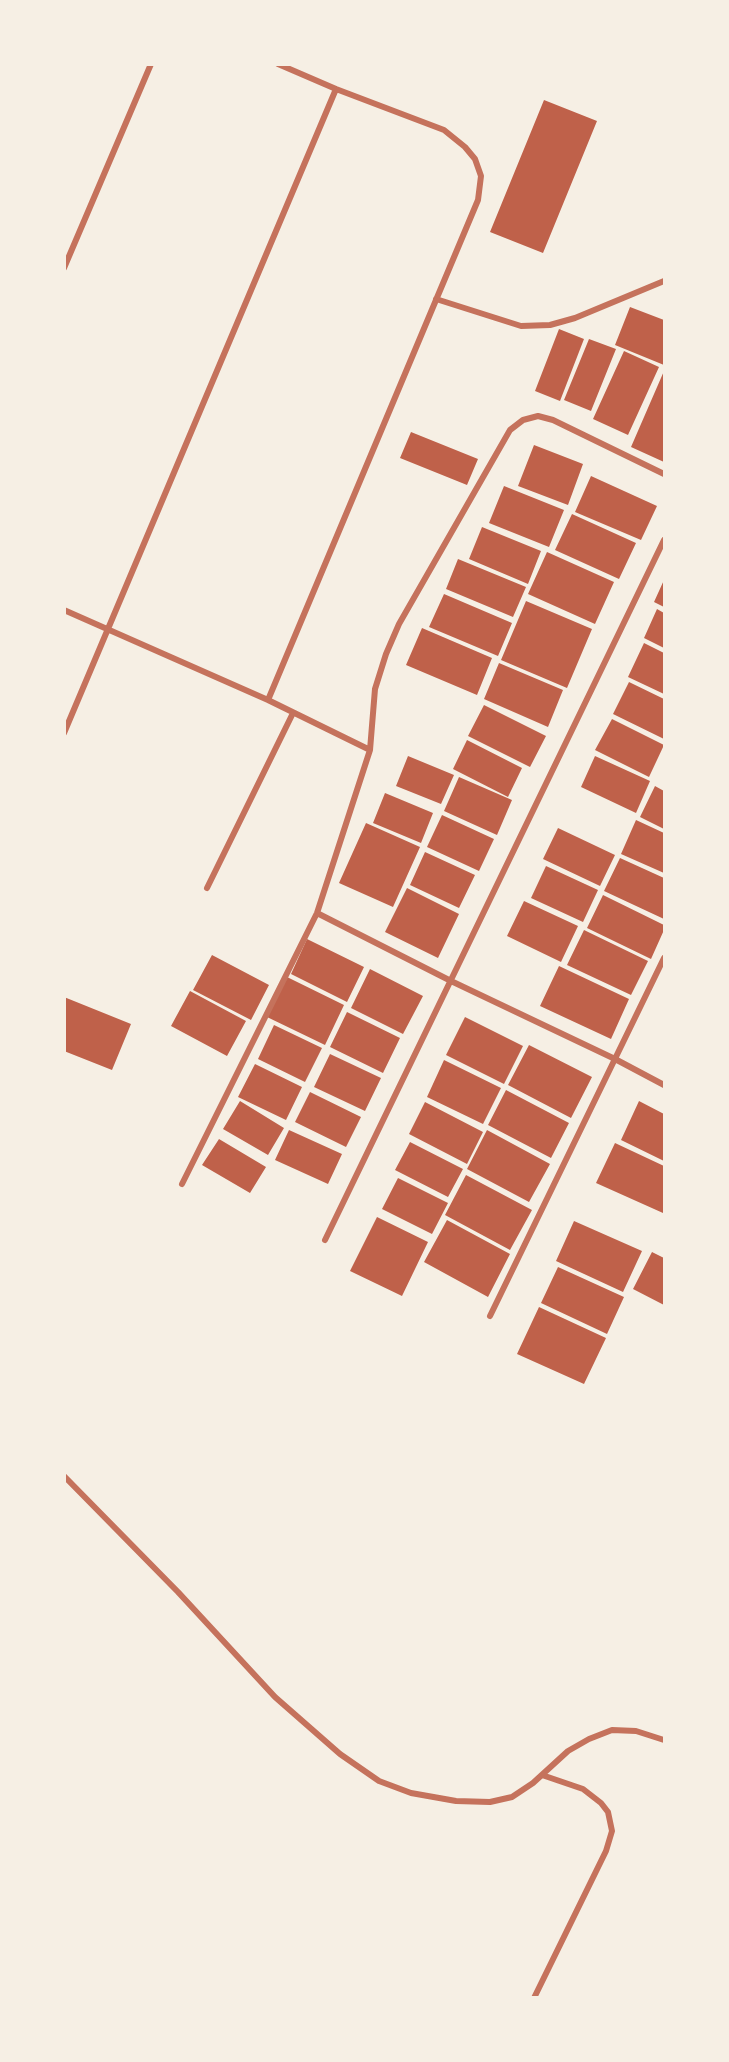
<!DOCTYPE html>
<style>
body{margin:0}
#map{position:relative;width:729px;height:2062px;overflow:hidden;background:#f6efe4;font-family:Figtree,sans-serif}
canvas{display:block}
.frame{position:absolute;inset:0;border:66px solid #f6efe4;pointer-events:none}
</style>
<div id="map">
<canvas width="729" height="2062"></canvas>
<div class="frame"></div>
</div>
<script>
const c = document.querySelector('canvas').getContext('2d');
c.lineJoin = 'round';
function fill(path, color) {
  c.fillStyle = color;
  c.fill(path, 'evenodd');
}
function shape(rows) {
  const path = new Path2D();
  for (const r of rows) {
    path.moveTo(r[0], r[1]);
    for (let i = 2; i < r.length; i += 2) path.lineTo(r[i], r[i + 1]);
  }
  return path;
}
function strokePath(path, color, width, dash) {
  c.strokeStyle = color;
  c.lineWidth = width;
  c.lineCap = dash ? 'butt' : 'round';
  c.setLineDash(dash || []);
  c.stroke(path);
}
fill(shape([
 [544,100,597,121,543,253,490,232],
 [630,307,664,320,664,365,615,345],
 [559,329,584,339,560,401,535,391],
 [589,339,616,349,591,411,564,400],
 [624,351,659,367,628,435,593,419],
 [664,371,664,462,631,447],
 [411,432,478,459,467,485,400,458],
 [534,445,583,464,568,505,518,486],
 [591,476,657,506,641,540,575,512],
 [504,486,564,510,549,547,489,523],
 [572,514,636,543,619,579,555,550],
 [482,527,541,551,528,584,469,559],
 [547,552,614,582,595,624,528,594],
 [458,559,526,587,513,617,446,589],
 [664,580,664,607,654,602],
 [444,594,512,623,498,656,429,627],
 [526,601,592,629,567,688,501,660],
 [657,609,664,613,664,648,644,638],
 [422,628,492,658,477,695,406,665],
 [644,643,664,653,664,694,628,677],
 [499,663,563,690,548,727,484,699],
 [629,682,664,699,664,739,613,714],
 [484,705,546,736,530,767,468,736],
 [612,719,664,745,649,777,595,750],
 [467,740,522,768,508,797,453,769],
 [408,756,454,775,441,804,396,786],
 [595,756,650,781,636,813,581,787],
 [459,777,512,800,497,835,444,811],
 [655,786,664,791,664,829,640,817],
 [385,793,433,813,421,843,373,823],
 [442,815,494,839,479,871,427,847],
 [636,820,664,833,664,873,621,854],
 [366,823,420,847,393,907,339,883],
 [558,828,615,855,600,886,543,859],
 [425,852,475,875,459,908,410,885],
 [620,858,664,878,664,919,604,891],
 [546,866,598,890,583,922,531,898],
 [407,888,459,914,438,958,385,932],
 [603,895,664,925,664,930,651,959,587,928],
 [524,901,578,926,561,962,507,936],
 [584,930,648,961,631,995,567,965],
 [307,939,364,967,347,1002,291,974],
 [212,955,269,985,251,1020,193,990],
 [559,966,629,999,611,1039,540,1006],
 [370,969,423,996,403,1034,351,1008],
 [287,977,344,1005,325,1045,267,1017],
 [190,991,246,1021,227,1056,171,1026],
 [64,997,131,1024,112,1070,64,1051],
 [347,1012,400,1038,383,1073,330,1047],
 [465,1017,523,1046,504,1084,446,1055],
 [274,1025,322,1048,305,1082,258,1059],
 [529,1045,592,1077,571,1118,508,1085],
 [330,1054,381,1078,365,1111,314,1087],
 [444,1060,501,1088,483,1124,427,1097],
 [255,1064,302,1087,286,1120,238,1097],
 [506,1090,569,1123,551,1158,488,1125],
 [310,1092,361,1117,346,1147,295,1122],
 [240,1101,284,1128,268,1155,223,1129],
 [639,1101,664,1114,664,1161,621,1140],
 [425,1102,483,1132,467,1164,409,1134],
 [289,1130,342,1154,328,1184,275,1160],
 [487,1130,550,1164,529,1202,467,1169],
 [219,1139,266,1167,250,1193,202,1165],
 [410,1142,463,1169,448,1197,395,1170],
 [615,1143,664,1166,664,1210,663,1213,596,1183],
 [466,1175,532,1210,510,1250,445,1215],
 [398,1178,448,1203,432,1234,382,1209],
 [377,1217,428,1242,402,1296,350,1271],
 [447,1220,510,1254,488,1297,424,1262],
 [574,1221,642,1251,623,1292,556,1261],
 [652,1252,664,1258,664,1305,633,1289],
 [558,1267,624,1297,607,1334,541,1303],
 [539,1307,606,1338,584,1384,517,1354]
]), '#bf614a');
strokePath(shape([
 [64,268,151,64],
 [436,299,521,326,550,325,575,318,664,281],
 [64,610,268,700,370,750],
 [268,700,478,200,481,176,475,159,465,147,444,130,336,89,278,64],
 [64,733,336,89],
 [207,888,293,713],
 [317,913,451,981,615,1059,664,1085],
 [182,1184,317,913,370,750,375,689,386,654,399,624,510,430,523,420,538,416,553,420,664,474],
 [325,1240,664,540],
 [490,1316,664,958],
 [64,1476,178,1592,275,1697,340,1754,379,1781,411,1793,456,1801,490,1802,512,1797,533,1783,568,1751,589,1739,612,1730,636,1731,664,1740],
 [534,1998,606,1851,612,1831,608,1812,601,1803,583,1789,542,1775]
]), '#c5725c', 6);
</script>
